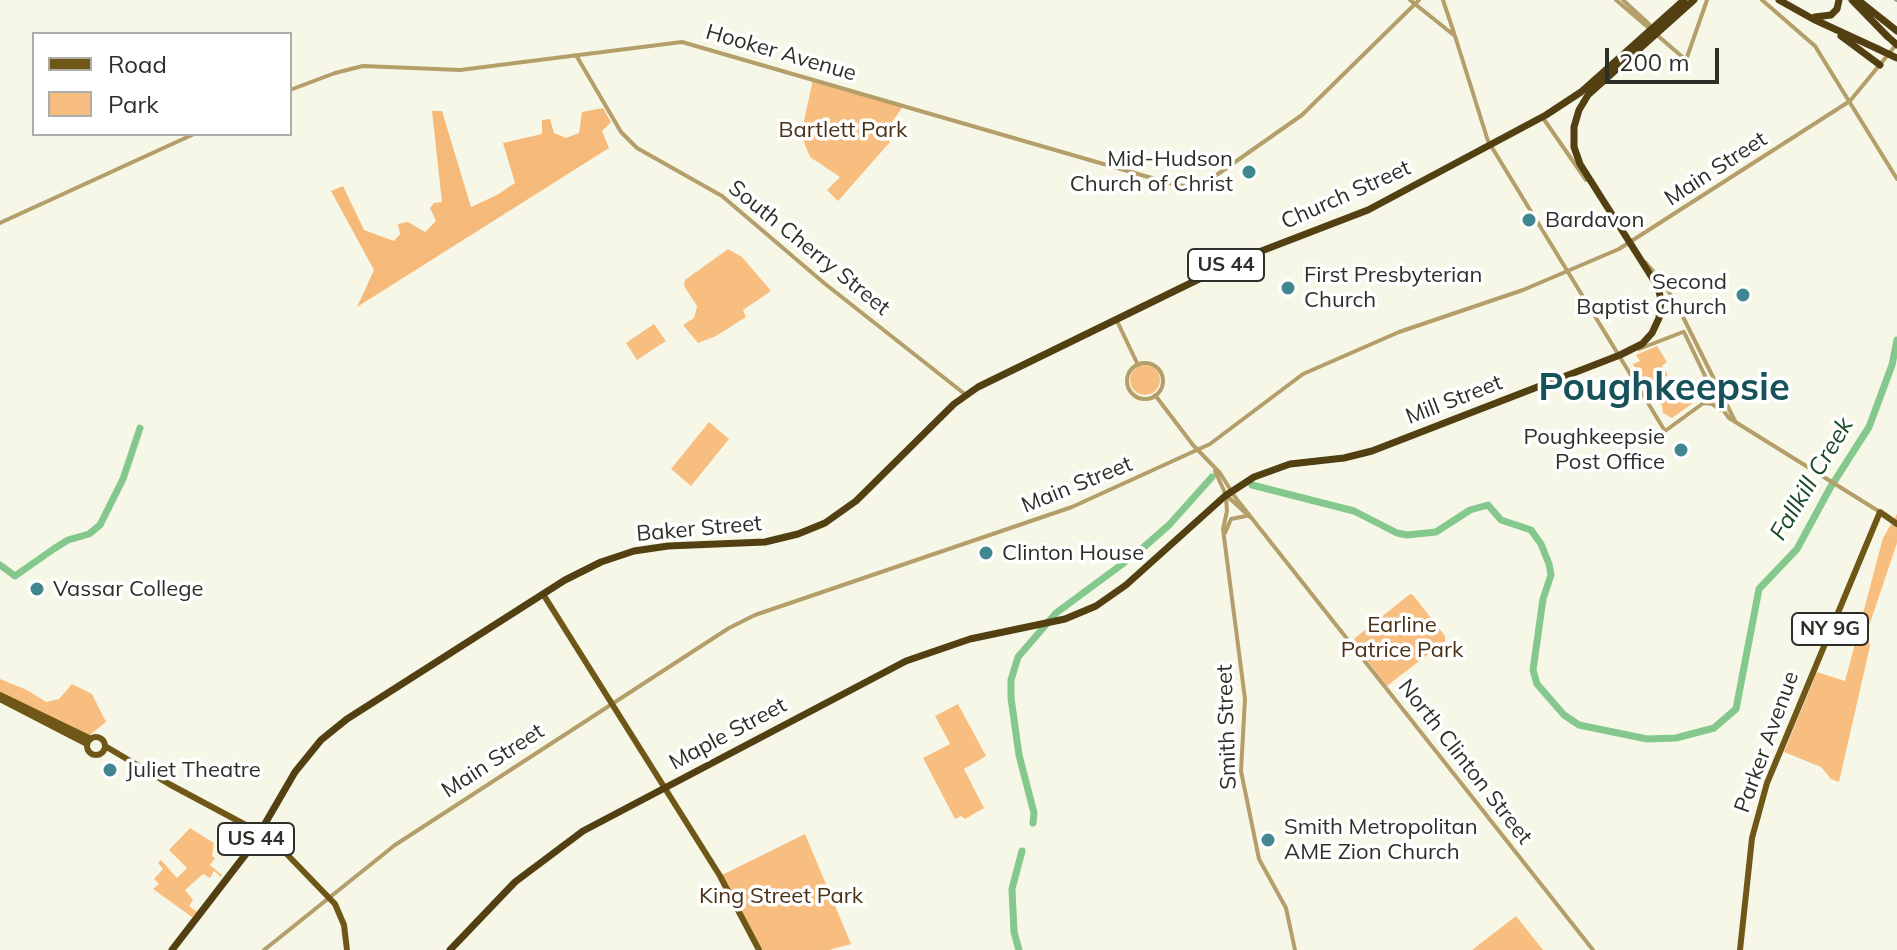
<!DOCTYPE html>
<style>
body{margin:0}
#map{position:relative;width:1897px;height:950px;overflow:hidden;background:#f7f7e7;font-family:Mulish,sans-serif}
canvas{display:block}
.legend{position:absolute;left:32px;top:32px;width:260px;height:104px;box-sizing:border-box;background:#fff;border:2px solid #acaca9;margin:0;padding:10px 14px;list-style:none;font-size:24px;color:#2f2f29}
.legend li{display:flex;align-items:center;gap:16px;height:40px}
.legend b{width:40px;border:2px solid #acaca9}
.scale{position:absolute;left:1605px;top:48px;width:114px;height:36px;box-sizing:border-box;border:4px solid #2f2f29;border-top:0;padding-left:10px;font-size:24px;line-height:28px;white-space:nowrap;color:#2f2f29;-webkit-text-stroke:6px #fff;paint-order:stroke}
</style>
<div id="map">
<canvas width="1897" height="950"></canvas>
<ul class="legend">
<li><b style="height:10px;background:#6f5718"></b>Road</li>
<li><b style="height:22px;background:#f8be80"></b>Park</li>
</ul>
<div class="scale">200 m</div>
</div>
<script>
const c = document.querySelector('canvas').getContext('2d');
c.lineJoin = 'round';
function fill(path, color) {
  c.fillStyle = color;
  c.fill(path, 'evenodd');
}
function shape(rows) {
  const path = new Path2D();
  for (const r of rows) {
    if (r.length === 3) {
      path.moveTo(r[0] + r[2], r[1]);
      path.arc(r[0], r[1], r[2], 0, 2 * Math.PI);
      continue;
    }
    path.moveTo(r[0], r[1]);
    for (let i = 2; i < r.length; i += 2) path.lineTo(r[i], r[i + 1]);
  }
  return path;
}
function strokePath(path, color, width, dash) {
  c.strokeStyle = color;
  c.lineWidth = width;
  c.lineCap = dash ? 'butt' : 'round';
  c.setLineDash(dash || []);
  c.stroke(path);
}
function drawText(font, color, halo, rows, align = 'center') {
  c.font = font + ' Mulish,sans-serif';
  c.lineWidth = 7;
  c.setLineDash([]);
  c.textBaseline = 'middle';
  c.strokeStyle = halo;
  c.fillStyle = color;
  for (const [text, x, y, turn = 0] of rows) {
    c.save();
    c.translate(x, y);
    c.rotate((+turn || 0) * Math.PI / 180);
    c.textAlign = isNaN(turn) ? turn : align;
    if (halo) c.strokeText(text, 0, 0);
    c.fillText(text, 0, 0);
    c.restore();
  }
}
fill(shape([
 [813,79,904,105,885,132,890,142,838,201,827,190,840,177,810,157,801,135],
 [728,249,742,257,771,291,743,310,746,317,716,336,698,343,683,325,694,318,697,306,684,286,685,280],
 [654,324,666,341,637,360,626,343],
 [1657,346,1667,362,1662,366,1668,375,1654,384,1662,398,1677,390,1682,397,1687,394,1693,403,1672,418,1663,413,1662,406,1648,388,1648,382,1642,380,1633,364,1640,361,1636,355],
 [1145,380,15],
 [709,422,729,439,691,486,671,469],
 [1897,514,1897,543,1867,632,1870,646,1839,782,1831,779,1821,767,1784,752,1817,672,1845,681,1883,538],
 [1410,594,1413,595,1445,636,1445,641,1387,686,1354,643,1355,638],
 [0,679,27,690,46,702,59,699,72,684,92,694,106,722,90,735,80,734,0,693],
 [958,704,986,756,964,769,984,808,965,819,961,816,955,819,923,758,950,744,935,716],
 [190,828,214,843,212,856,215,858,210,865,222,875,221,877,214,871,210,878,203,874,185,890,193,900,189,906,197,912,192,917,153,889,159,884,154,879,163,869,158,863,161,860,177,878,187,868,169,850],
 [805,834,851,944,829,950,759,950,720,876],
 [1516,916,1543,950,1472,950]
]), '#f8be80');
fill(shape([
 [603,108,611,122,602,131,609,148,357,307,374,270,331,191,343,186,364,230,394,241,400,234,398,224,408,222,425,232,436,221,430,208,434,203,442,202,432,111,442,111,471,207,497,195,515,183,503,143,542,134,542,120,550,119,554,133,566,138,579,133,582,112]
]), '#f5ba7a');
strokePath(shape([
 [1252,485,1354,511,1397,533,1407,535,1436,532,1470,510,1488,505,1501,520,1531,530,1541,544,1549,564,1551,575,1543,599,1533,670,1537,684,1564,715,1579,725,1647,739,1676,738,1714,728,1736,709,1759,589,1797,549,1830,488,1869,427,1892,365,1897,340],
 [0,565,15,576,55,548,68,540,89,534,100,525,123,479,140,428],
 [1033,823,1034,813,1019,755,1011,698,1011,680,1018,657,1056,613,1136,554,1169,525,1212,477],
 [1019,950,1014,932,1012,889,1022,851]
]), '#85c88e', 7);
strokePath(shape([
 [1410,0,1455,36,1488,141,1665,431,1720,391],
 [1443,0,1454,33],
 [1616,0,1650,29],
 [1623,0,1649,24,1650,29],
 [1762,0,1815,46,1897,179],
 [1657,35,1686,60,1707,0],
 [576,55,621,132,637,148,722,196,824,283,966,395],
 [290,90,335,73,363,66,460,70,682,42,1176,185,1194,187,1208,181,1302,115,1419,0],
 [1543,118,1586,180],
 [0,223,194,134],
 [1645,262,1662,281,1677,305,1735,421],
 [1117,321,1138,365],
 [1684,332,1718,403,1729,418,1880,512],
 [1639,349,1683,332],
 [1145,381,18],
 [1155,395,1193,445,1220,473,1235,497,1593,950],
 [1703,403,1712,404,1721,410],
 [1215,471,1226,495,1250,517],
 [1226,497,1227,511,1223,529,1245,699,1241,771,1259,859,1286,908,1295,950],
 [1225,533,1231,519,1246,516],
 [264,950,395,845,729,628,755,615,1072,507,1210,444,1303,374,1399,332,1523,290,1619,249,1850,101,1896,45]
]), '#b49e69', 4);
strokePath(shape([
 [543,594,720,876,759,950],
 [0,695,91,739],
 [0,699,87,744],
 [96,746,9],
 [105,746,169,784,257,831,278,845,335,904,344,925,347,950],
 [1740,950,1752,838,1767,783,1880,512,1897,524]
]), '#6f5718', 6);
strokePath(shape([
 [1779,0,1813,19,1878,49],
 [1852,0,1887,36],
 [1858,0,1897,31],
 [1815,17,1831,15,1837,9,1839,0],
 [1841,36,1880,65],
 [172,950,252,846,295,772,321,740,347,719,565,580,601,562,634,551,668,546,765,542,798,534,825,523,856,501,954,404,978,387,1238,260,1368,210,1546,115,1581,92,1684,0],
 [450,950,515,882,583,831,906,661,970,639,1065,619,1096,606,1126,585,1225,496,1254,477,1290,464,1344,458,1372,451,1620,355,1642,344,1652,333,1659,318,1661,300,1658,287,1580,164,1574,147,1574,127,1579,110,1588,95,1694,0]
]), '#524012', 7);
strokePath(shape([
 [1895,0,1897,1]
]), '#9b9b90', 2);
strokePath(shape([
 [1887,36,1897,45],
 [1878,49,1897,58]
]), '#524012', 7);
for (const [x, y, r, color] of [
 [1249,172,8,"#408791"],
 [1529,220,8,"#408791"],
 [1288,288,8,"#408791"],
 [1743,295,8,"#408791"],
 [1681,450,8,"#408791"],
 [986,553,8,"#408791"],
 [37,589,8,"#408791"],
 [110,770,8,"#408791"],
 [1268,840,8,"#408791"]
]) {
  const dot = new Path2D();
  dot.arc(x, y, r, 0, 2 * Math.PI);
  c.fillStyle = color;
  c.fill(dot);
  strokePath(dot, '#fff', 3);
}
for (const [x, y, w] of [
 [1226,265,76],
 [1830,629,76],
 [256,839,76]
]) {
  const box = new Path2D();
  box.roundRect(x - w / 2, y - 16, w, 32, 6);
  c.fillStyle = '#fff';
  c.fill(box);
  strokePath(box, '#2f2f29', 2);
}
drawText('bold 20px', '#2f2f29', null, [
 ["US 44",1226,265],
 ["NY 9G",1830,629],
 ["US 44",256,839]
]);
drawText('22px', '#2f2f29', '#fff', [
 ["Hooker Avenue",781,53,16],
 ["Main Street",1716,169,-33],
 ["Church Street",1346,195,-24],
 ["South Cherry Street",809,248,39],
 ["Mill Street",1454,400,-21],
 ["Main Street",1077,485,-22],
 ["Baker Street",699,529,-5],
 ["Smith Street",1227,727,-92],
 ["Maple Street",728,734,-28],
 ["Parker Avenue",1767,742,-70],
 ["Main Street",493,761,-33],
 ["North Clinton Street",1465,762,52]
]);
drawText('22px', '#4a3116', '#fff', [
 ["Bartlett Park",843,130],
 ["Earline",1402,625],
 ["Patrice Park",1402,650],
 ["King Street Park",781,896]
]);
drawText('22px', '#2f2f29', '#fff', [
 ["Mid-Hudson",1233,159,"right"],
 ["Church of Christ",1233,184,"right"],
 ["Bardavon",1545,220],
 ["First Presbyterian",1304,275],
 ["Church",1304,300],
 ["Second",1727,282,"right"],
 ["Baptist Church",1727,307,"right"],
 ["Poughkeepsie",1665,437,"right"],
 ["Post Office",1665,462,"right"],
 ["Clinton House",1002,553],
 ["Vassar College",53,589],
 ["Juliet Theatre",126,770],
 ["Smith Metropolitan",1284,827],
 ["AME Zion Church",1284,852]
], 'left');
drawText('italic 24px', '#194924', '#fff', [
 ["Fallkill Creek",1812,479,-59]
]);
drawText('bold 38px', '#17525a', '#fff', [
 ["Poughkeepsie",1664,389]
]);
</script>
